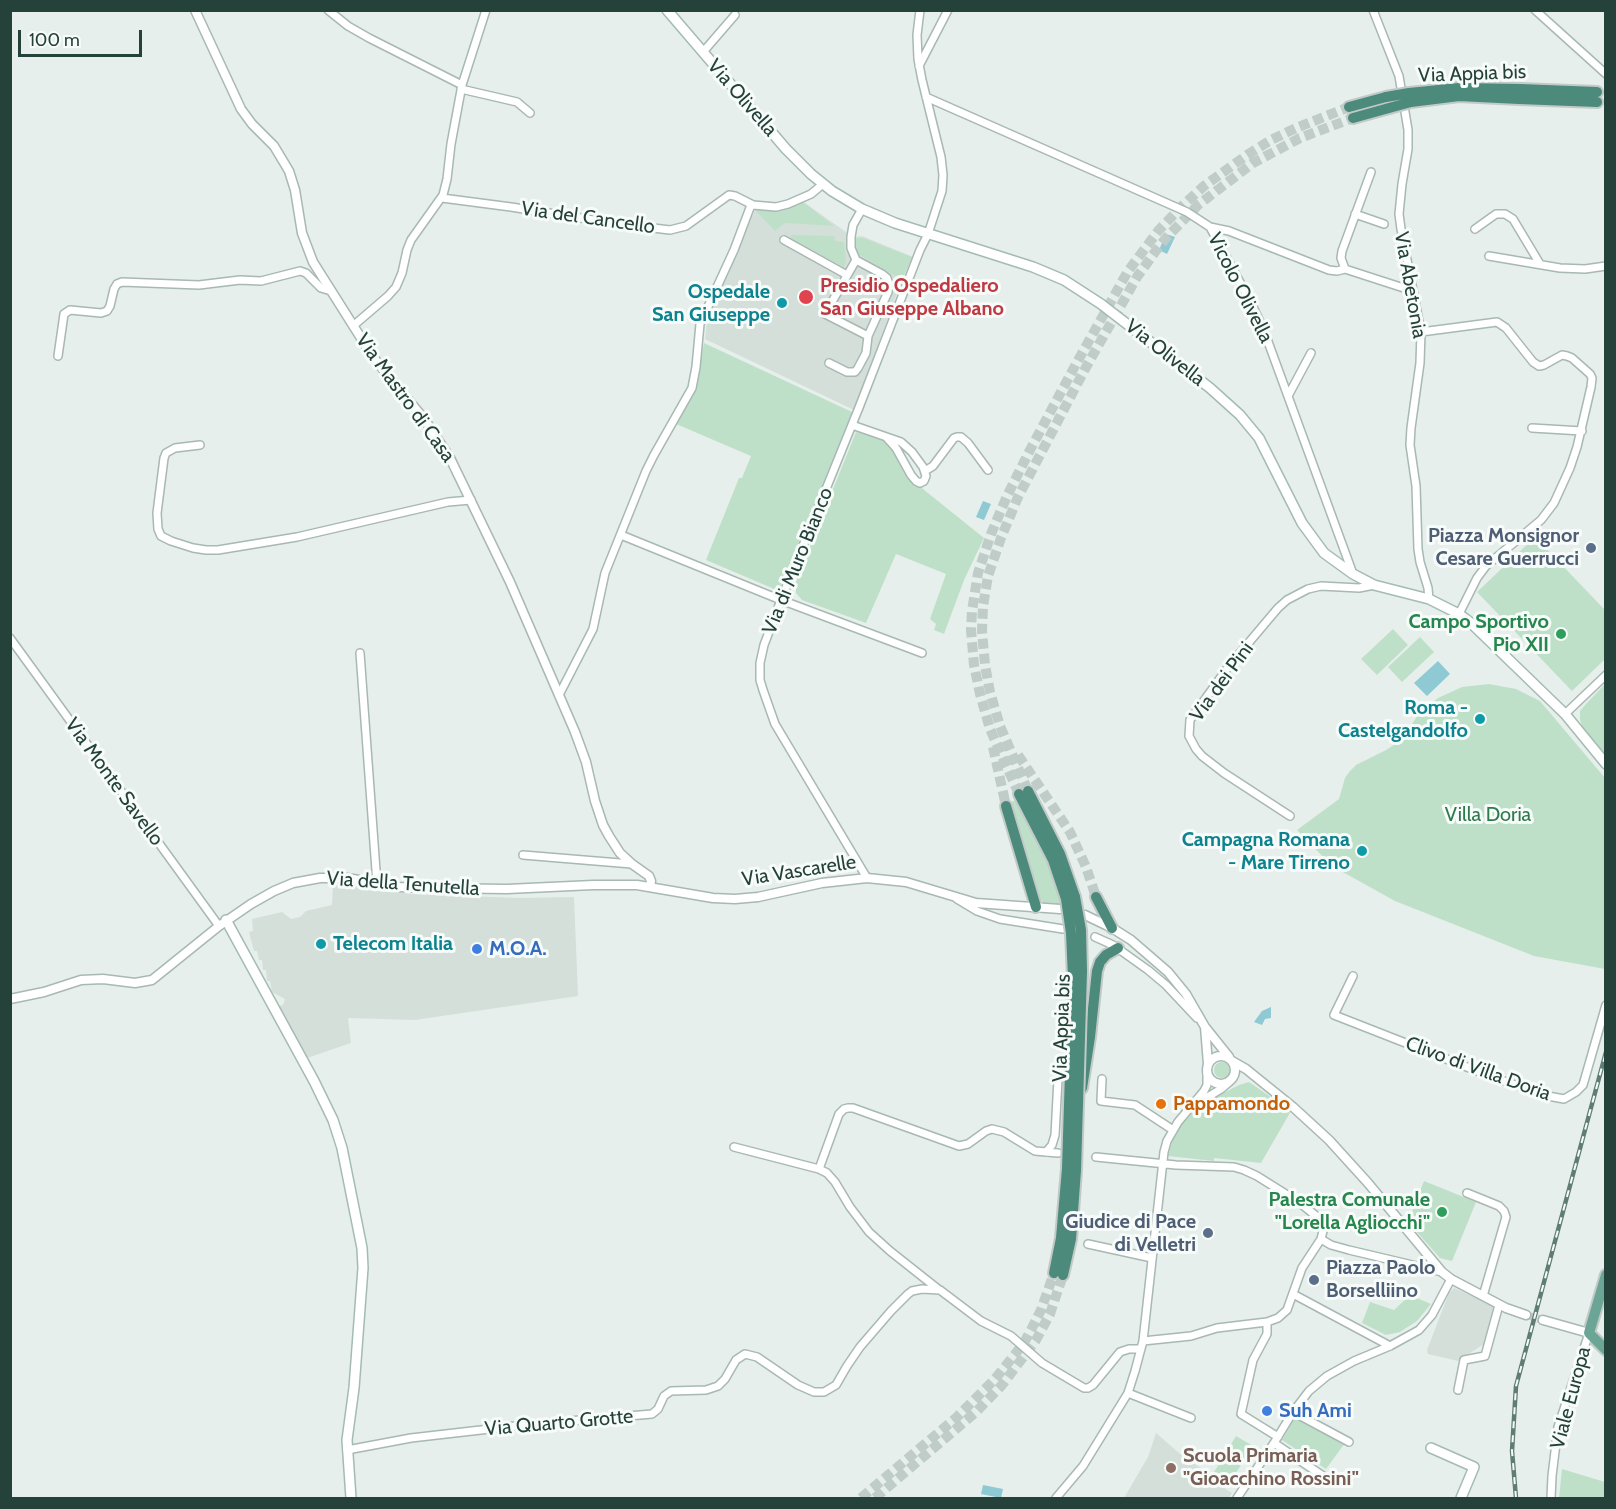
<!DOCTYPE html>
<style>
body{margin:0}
#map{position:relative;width:1616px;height:1509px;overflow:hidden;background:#e6efeb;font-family:Cabin,sans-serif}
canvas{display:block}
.frame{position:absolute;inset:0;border:12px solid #24423a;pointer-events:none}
.scale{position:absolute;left:18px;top:30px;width:124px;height:27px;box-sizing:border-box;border:3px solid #24423a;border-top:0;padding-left:8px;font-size:18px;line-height:21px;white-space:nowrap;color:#24423a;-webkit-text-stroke:4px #f7fbf9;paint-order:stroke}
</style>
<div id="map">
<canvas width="1616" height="1509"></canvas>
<div class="frame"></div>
<div class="scale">100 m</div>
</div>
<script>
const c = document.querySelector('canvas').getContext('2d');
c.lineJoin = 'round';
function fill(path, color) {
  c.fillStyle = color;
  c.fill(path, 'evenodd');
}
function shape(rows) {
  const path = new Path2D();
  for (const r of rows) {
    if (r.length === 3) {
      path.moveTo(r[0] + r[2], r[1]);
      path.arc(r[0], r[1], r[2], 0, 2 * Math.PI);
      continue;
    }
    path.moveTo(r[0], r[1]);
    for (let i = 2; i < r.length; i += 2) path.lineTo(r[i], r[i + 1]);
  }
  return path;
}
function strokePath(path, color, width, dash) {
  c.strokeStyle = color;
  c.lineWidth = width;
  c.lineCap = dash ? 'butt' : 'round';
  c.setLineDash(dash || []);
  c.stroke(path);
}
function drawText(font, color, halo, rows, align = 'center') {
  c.font = font + ' Cabin,sans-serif';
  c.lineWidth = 6;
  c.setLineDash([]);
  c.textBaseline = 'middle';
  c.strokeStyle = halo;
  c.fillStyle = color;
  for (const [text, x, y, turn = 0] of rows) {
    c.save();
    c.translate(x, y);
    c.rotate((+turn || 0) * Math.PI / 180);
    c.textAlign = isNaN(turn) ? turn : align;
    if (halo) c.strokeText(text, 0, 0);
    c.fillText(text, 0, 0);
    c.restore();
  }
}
fill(shape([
 [802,201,853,237,862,236,913,257,902,280,854,410,705,339,708,314,755,210,780,210],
 [354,884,370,890,413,894,518,898,574,897,578,996,415,1020,348,1018,351,1043,307,1058,279,1006,283,1005,285,999,272,992,270,981,267,981,266,970,263,970,262,960,259,960,257,951,254,951,249,932,253,931,252,919,282,912,291,919,300,917,306,911,332,905,333,885],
 [1454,1288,1494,1306,1484,1344,1458,1361,1428,1354,1427,1350,1449,1293],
 [1156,1433,1187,1460,1195,1464,1205,1471,1209,1478,1232,1493,1229,1498,1124,1498,1148,1457]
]), '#d4dfda');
fill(shape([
 [802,201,834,226,785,223,775,231,755,210,780,210],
 [791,235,834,236,835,241,844,242,846,262,844,267,791,239],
 [854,238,863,238,912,257,902,280,858,254,855,248],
 [704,343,852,412,779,591,706,560,739,478,742,478,751,456,676,424,696,384],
 [856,432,885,440,889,444,918,485,984,538,964,580,944,634,934,630,936,624,930,619,946,574,896,554,866,623,802,600,796,593,796,581],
 [1535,537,1605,610,1605,659,1572,691,1477,592],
 [1393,629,1408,645,1377,675,1361,659],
 [1420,637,1434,652,1402,682,1388,667],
 [1489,684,1516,689,1540,701,1605,778,1605,969,1534,956,1395,901,1332,866,1297,830,1339,799,1345,778,1350,771,1356,765,1386,750,1403,739,1417,716,1438,698,1462,687],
 [1605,684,1605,755,1582,727,1580,719,1580,711,1586,704],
 [1016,800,1049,865,1056,886,1061,907,1044,904,1036,892,1030,864,1011,802],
 [1222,1070,8],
 [1249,1082,1291,1111,1261,1163,1214,1158,1214,1161,1168,1156,1175,1131,1200,1105,1239,1085],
 [1424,1181,1476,1202,1452,1261,1440,1258,1408,1222],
 [1410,1295,1431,1304,1417,1321,1400,1332,1386,1335,1362,1323,1370,1302,1394,1310],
 [1295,1417,1345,1443,1326,1469,1282,1440],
 [1236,1436,1253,1446,1227,1487,1211,1477],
 [1562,1469,1605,1482,1605,1498,1559,1498]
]), '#bfe0c8');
fill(shape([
 [1166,234,1175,237,1167,254,1159,250],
 [983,501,991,504,984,520,976,517],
 [1438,661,1450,674,1427,696,1414,683],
 [1271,1007,1271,1018,1265,1019,1262,1025,1254,1022,1262,1011],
 [983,1485,1003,1489,1001,1498,981,1494]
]), '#8ec9d4');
strokePath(shape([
 [1526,1315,1543,1320]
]), '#bfccc8', 8, [8, 4]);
strokePath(shape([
 [993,747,1006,806],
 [1018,755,1070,832,1086,867,1096,897],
 [1028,791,1000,726,990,692,985,665,982,631,983,606,988,576,1001,538,1018,497,1085,369,1137,277,1155,252,1166,238,1198,205,1253,163,1300,138,1353,118],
 [1019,794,990,729,980,694,974,665,971,630,972,611,978,573,991,534,1007,496,1030,450,1076,364,1128,271,1158,231,1182,206,1204,186,1247,155,1271,140,1296,128,1349,107],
 [861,1498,957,1417,995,1379,1024,1343,1032,1328,1041,1310,1054,1273],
 [875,1498,977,1411,1002,1385,1036,1340,1050,1314,1063,1275]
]), '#bfccc8', 10, [10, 5]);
const minor = shape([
 [328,10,348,26,369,38,462,85],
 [1373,10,1399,76,1408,130,1408,149,1402,184,1399,214,1401,229,1421,332,1420,363,1411,428,1410,445,1416,486,1418,549,1420,562,1428,588,1429,599],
 [1535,10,1606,74],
 [703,52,735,15],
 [919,66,948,10],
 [461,89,517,102,530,113],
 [926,97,1187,212,1210,227,1250,301,1263,328,1353,574],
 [442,198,511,207,619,224,670,230,686,226,729,195,735,196,753,205,776,207,788,204,811,194,823,184],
 [1355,214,1384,224],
 [1210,227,1229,231,1329,270,1337,271,1345,269,1413,291],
 [1475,229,1496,214,1505,214,1513,219,1540,264],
 [784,240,847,275],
 [1489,256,1560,268,1585,269,1606,266],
 [856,260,882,274,887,278,889,284,888,292,868,336,825,314,856,260,851,248,851,237,853,225,862,209],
 [1345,269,1341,258,1342,251,1371,172],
 [353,326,388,296,396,287,402,273,407,250,411,240,443,195,447,179,451,144,462,85,486,10],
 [1421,332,1497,322,1506,328,1533,362,1539,366,1544,365,1562,355,1567,356,1572,358,1590,374,1592,378,1591,387,1577,447,1570,468,1554,503,1541,520,1486,566,1477,578,1459,614],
 [58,356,64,314,70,310,101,313,107,311,110,306,114,289,117,284,122,282,199,285,240,280,261,281,300,271,306,273,321,288,331,291],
 [829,363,847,372,855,372,858,368,866,353,868,336],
 [1288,396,1311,353],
 [852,425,901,442,912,452,923,467,926,476,924,481,920,483,916,481,911,475,896,448,886,437],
 [1532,428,1582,431],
 [200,445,175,448,166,453,164,458,157,513,158,529,161,536,171,541,193,548,206,550,218,550,297,537,448,502,471,500],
 [925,471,933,466,954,438,957,437,961,437,968,443,988,470],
 [621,535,781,600,922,653],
 [10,638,219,926],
 [360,653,377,884],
 [559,695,593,629,605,573,646,471,654,455,692,388,696,367,700,324,734,250,751,205],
 [1565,714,1606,675],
 [1290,816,1224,773,1202,756,1196,749,1189,736,1190,720,1229,666,1278,608,1287,600,1308,589,1321,586,1359,588,1374,585],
 [523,855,632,864],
 [867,878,775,724,763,690,760,680,760,663,764,645,781,600,860,405,920,250,928,234,942,191,943,175,941,157,922,80,918,59,917,35,920,10],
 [957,899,977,911,1000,919,1063,929],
 [1095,937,1113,945,1148,970,1166,985,1197,1018],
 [1353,976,1334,1015,1495,1078,1548,1096,1564,1099,1576,1092,1583,1085,1606,1005],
 [1102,1079,1101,1101,1135,1105,1173,1130],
 [1196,1104,1221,1089,1228,1083],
 [734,1147,819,1169,827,1173,835,1182,850,1207,869,1232,890,1251,938,1289],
 [1046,1152,1052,1145,1055,1135,1058,1079],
 [1096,1157,1176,1165,1234,1167,1244,1170,1257,1176,1300,1203,1315,1215,1324,1227,1321,1239,1302,1268,1287,1310,1278,1318,1267,1322,1217,1328,1191,1336,1143,1341],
 [819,1169,839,1114,844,1109,848,1108,853,1108,959,1146,968,1144,986,1131,992,1129,1004,1132,1035,1151,1058,1153],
 [1467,1193,1499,1206,1504,1211,1506,1217,1483,1296],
 [1321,1239,1331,1245,1349,1250,1442,1272],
 [1088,1244,1152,1258],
 [1293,1294,1390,1346],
 [1267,1322,1267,1334,1253,1360,1241,1414,1278,1437],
 [1458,1390,1464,1360,1485,1356,1499,1305],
 [1128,1393,1191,1418],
 [1293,1412,1349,1442],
 [1274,1443,1323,1476],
 [347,1450,411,1438,533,1424,652,1414,658,1409,664,1396,671,1391,706,1390,718,1386,725,1379,736,1360,745,1354,757,1357,798,1385,814,1392,824,1392,836,1385,847,1366,860,1347,891,1311,908,1294,912,1291,922,1289,940,1290,981,1321,1011,1336,1042,1363,1084,1388,1088,1388,1093,1385,1120,1352,1129,1349,1141,1349],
 [1056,1498,1083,1466,1128,1393,1135,1371,1143,1341,1164,1152,1167,1141,1178,1122,1204,1091,1207,1085,1207,1073],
 [1237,1498,1274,1443,1293,1412,1309,1391,1327,1376,1354,1361,1390,1346,1419,1330,1432,1315,1451,1279],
 [1551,1498,1552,1476,1558,1427,1589,1333]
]);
const tertiary = shape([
 [195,10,241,109,252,124,274,146,289,171,295,190,302,233,313,262,373,357,425,420,450,458,510,582,575,732,586,762,595,801,603,825,609,836,620,853,632,864,649,876,651,881,650,887],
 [1085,915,1112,928,1131,940,1168,972,1186,994,1205,1027,1229,1057],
 [10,999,44,992,81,980,103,979,135,983,152,980,219,926,251,904,274,891,293,883,320,878,347,878,399,887,428,888,507,889,593,885,637,885,713,898,735,899,758,897,822,883,867,878,906,882,976,903,1060,909],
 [1205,1027,1208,1064],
 [1221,1070,14],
 [1232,1061,1246,1069,1293,1107,1329,1140,1368,1183,1442,1272,1451,1279,1506,1308,1526,1315],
 [1543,1320,1589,1333]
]);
const secondary = shape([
 [667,10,786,149,811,174,832,191,862,209,895,223,1033,267,1064,280,1101,304,1210,388,1240,415,1259,438,1302,523,1324,553,1353,574,1374,585,1429,599,1459,614,1471,623,1565,714,1606,764],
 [226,920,314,1081,333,1120,342,1148,362,1248,363,1268,354,1388,347,1440,351,1498],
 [1431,1448,1474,1467,1461,1498]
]);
const primary = shape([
 [1606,1275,1589,1333,1606,1350]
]);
const trunk = shape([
 [1520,89,1597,92],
 [1519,99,1597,102],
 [1349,107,1386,97],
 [1353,118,1389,108],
 [1028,791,1060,854,1075,897],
 [1019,794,1053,860,1066,899],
 [1006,806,1036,907],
 [1096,897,1112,928],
 [1082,1088,1090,1037,1097,971,1100,962,1106,955,1118,948],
 [1054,1273,1061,1238,1067,1169],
 [1063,1275,1071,1239,1076,1170]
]);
strokePath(minor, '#a8b8b2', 10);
strokePath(tertiary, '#a8b8b2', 11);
strokePath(secondary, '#a4bbb3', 12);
strokePath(primary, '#c2cac8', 14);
strokePath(trunk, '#c2cac8', 14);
strokePath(minor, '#fff', 7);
strokePath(tertiary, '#fff', 8);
strokePath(secondary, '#fff', 9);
strokePath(primary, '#6aa596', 10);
strokePath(trunk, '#4c8a7c', 10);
const rail = shape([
 [1516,1498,1512,1451,1516,1386,1606,1052]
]);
strokePath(rail, '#5f7d75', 4.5);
strokePath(rail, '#f7fbf9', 2, [7]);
const trunkBridge = shape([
 [1386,97,1409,93,1459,88,1520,89],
 [1389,108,1411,102,1459,96,1519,99],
 [1075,897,1081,930,1082,971,1076,1170],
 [1066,899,1071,933,1073,977,1067,1169]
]);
strokePath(trunkBridge, '#c2cac8', 14, []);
strokePath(trunkBridge, '#4c8a7c', 10);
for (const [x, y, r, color] of [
 [806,297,8,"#e0444e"],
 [782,303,6,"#0f9aa8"],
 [1591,548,6,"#5c6f8a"],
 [1561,634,6,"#2e9e5b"],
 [1480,719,6,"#0f9aa8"],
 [1362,851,6,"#0f9aa8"],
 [321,944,6,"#0f9aa8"],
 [477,949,6,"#3f7fe0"],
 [1161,1104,6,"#e8710a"],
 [1442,1212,6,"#2e9e5b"],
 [1208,1233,6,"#5c6f8a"],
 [1314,1280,6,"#5c6f8a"],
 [1267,1411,6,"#3f7fe0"],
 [1171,1468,6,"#8d6e63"]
]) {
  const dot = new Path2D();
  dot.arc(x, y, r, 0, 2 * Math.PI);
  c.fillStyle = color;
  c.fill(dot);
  strokePath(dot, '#f7fbf9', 2);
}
drawText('20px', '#24423a', '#f7fbf9', [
 ["Via Appia bis",1472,74,-2],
 ["Via Olivella",742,98,49],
 ["Via del Cancello",588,218,8],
 ["Via Abetonia",1410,285,80],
 ["Vicolo Olivella",1240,288,63],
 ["Via Olivella",1165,353,38],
 ["Via Mastro di Casa",405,398,54],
 ["Via di Muro Bianco",798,561,-68],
 ["Via dei Pini",1222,682,-54],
 ["Via Monte Savello",114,782,54],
 ["Via Vascarelle",799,871,-9],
 ["Via della Tenutella",403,884,4],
 ["Via Appia bis",1062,1028,-88],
 ["Clivo di Villa Doria",1478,1069,20],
 ["Viale Europa",1571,1398,-75],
 ["Via Quarto Grotte",559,1423,-5]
]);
drawText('bold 20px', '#be3a42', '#f7fbf9', [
 ["Presidio Ospedaliero",820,286],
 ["San Giuseppe Albano",820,309]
], 'left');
drawText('bold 20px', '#0d838f', '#f7fbf9', [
 ["Ospedale",770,292],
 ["San Giuseppe",770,315],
 ["Roma -",1468,708],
 ["Castelgandolfo",1468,731],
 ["Campagna Romana",1350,840],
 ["- Mare Tirreno",1350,863],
 ["Telecom Italia",333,944,"left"]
], 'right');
drawText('bold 20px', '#4e5e75', '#f7fbf9', [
 ["Piazza Monsignor",1579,536],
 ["Cesare Guerrucci",1579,559],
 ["Giudice di Pace",1196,1222],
 ["di Velletri",1196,1245],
 ["Piazza Paolo",1326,1268,"left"],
 ["Borselliino",1326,1291,"left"]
], 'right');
drawText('bold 20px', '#27864d', '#f7fbf9', [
 ["Campo Sportivo",1549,622],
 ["Pio XII",1549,645],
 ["Palestra Comunale",1430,1200],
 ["\"Lorella Agliocchi\"",1430,1223]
], 'right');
drawText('20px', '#2d7a4b', '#f7fbf9', [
 ["Villa Doria",1488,815]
]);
drawText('bold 20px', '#366cbe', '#f7fbf9', [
 ["M.O.A.",489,949],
 ["Suh Ami",1279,1411]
], 'left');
drawText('bold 20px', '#c56008', '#f7fbf9', [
 ["Pappamondo",1173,1104]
], 'left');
drawText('bold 20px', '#785e54', '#f7fbf9', [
 ["Scuola Primaria",1183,1456],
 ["\"Gioacchino Rossini\"",1183,1479]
], 'left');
</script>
